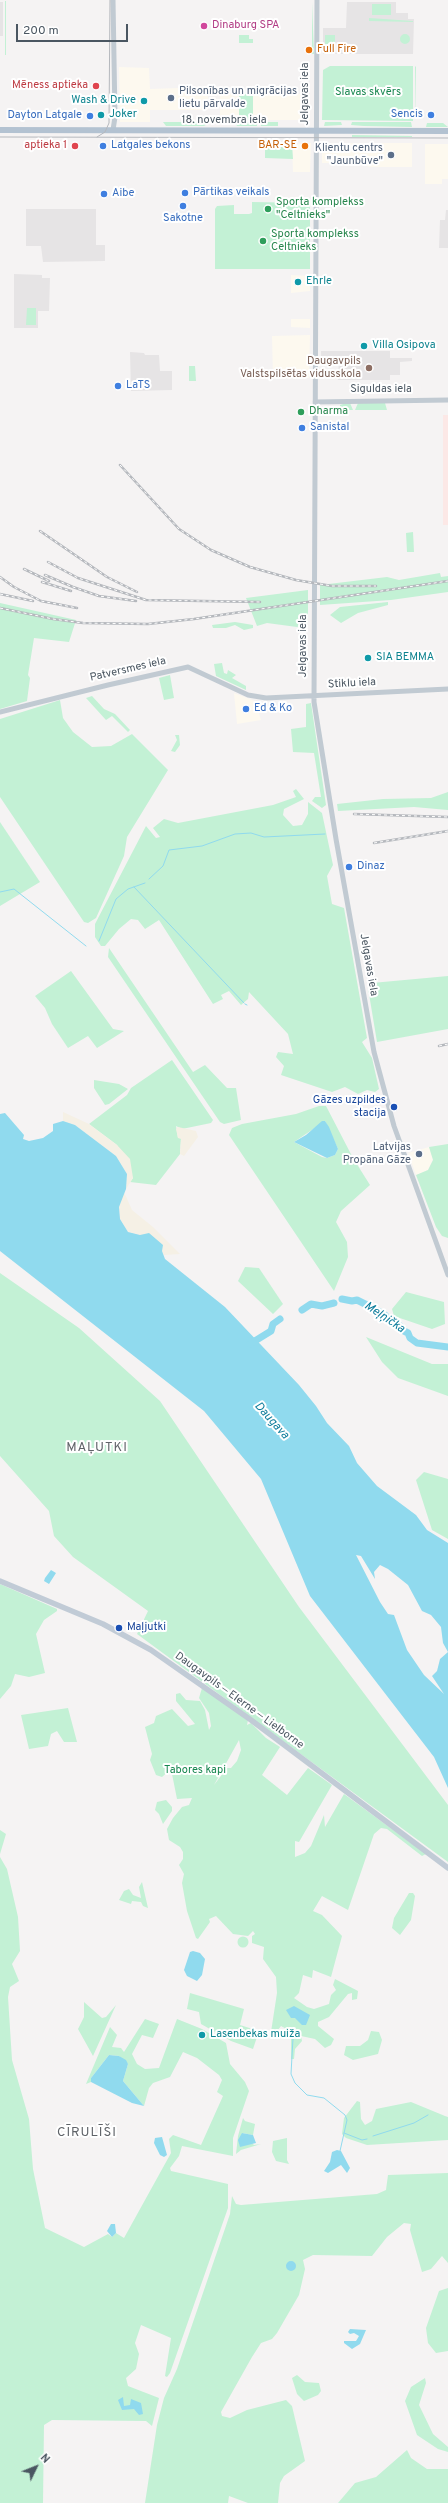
<!DOCTYPE html>
<meta charset="utf-8">
<style>
body{margin:0}
#map{position:relative;width:448px;height:2503px;overflow:hidden;background:#f5f3f3;font-family:Overpass,sans-serif}
canvas{display:block}
.north{position:absolute;left:16px;top:2447px;width:40px;height:40px;-webkit-text-stroke:3px #fff;paint-order:stroke;rotate:47deg;font-size:11px;font-weight:700;line-height:16px;text-align:center;color:#4a5661}
.north::after{content:'';display:block;margin:auto;width:14px;height:18px;background:#4a5661;clip-path:polygon(50% 0,100% 100%,50% 72%,0 100%)}
.scale{position:absolute;left:16px;top:24px;width:112px;height:18px;box-sizing:border-box;border:2px solid #4a5661;border-top:0;padding-left:5px;font-size:12px;line-height:14px;white-space:nowrap;color:#4a5661;-webkit-text-stroke:3px #fff;paint-order:stroke}
</style>
<div id="map">
<canvas width="448" height="2503"></canvas>
<div class="north">N</div>
<div class="scale">200 m</div>
</div>
<script>
const c = document.querySelector('canvas').getContext('2d');
c.lineJoin = 'round';
function fill(path, color) {
  c.fillStyle = color;
  c.fill(path, 'evenodd');
}
function shape(rows) {
  const path = new Path2D();
  for (const r of rows) {
    if (r.length === 3) {
      path.moveTo(r[0] + r[2], r[1]);
      path.arc(r[0], r[1], r[2], 0, 2 * Math.PI);
      continue;
    }
    path.moveTo(r[0], r[1]);
    for (let i = 2; i < r.length; i += 2) path.lineTo(r[i], r[i + 1]);
  }
  return path;
}
function strokePath(path, color, width, dash) {
  c.strokeStyle = color;
  c.lineWidth = width;
  c.lineCap = dash ? 'butt' : 'round';
  c.setLineDash(dash || []);
  c.stroke(path);
}
function drawText(font, color, halo, rows, align = 'center') {
  c.font = font + ' Overpass,sans-serif';
  c.lineWidth = 4;
  c.setLineDash([]);
  c.textBaseline = 'middle';
  c.strokeStyle = halo;
  c.fillStyle = color;
  for (const [text, x, y, turn = 0] of rows) {
    c.save();
    c.translate(x, y);
    c.rotate((+turn || 0) * Math.PI / 180);
    c.textAlign = isNaN(turn) ? turn : align;
    if (halo) c.strokeText(text, 0, 0);
    c.fillText(text, 0, 0);
    c.restore();
  }
}
fill(shape([
 [119,67,149,68,150,89,208,87,208,110,150,110,150,122,120,122],
 [220,93,239,94,239,120,220,120],
 [253,94,310,94,310,120,253,120],
 [311,143,310,172,293,172,292,144],
 [322,143,412,143,412,167,369,167,361,163,322,163],
 [425,144,448,144,448,179,442,179,442,184,425,184],
 [291,275,310,276,310,291,291,293],
 [291,319,310,319,310,328,291,327],
 [310,335,309,378,273,378,272,336],
 [234,693,255,701,261,720,237,724],
 [429,1147,433,1159,428,1170,416,1175,408,1153]
]), '#fdf9ef');
fill(shape([
 [0,2,3,2,3,36,0,36],
 [347,2,396,2,396,13,408,13,408,19,414,19,413,54,323,54,323,28,346,28],
 [26,209,96,209,96,245,105,245,105,261,43,262,41,246,26,246],
 [446,210,448,210,448,248,439,248,440,220,445,220],
 [14,274,42,275,42,278,50,278,49,311,38,311,38,328,14,328],
 [321,351,390,351,390,358,412,358,412,361,400,362,400,375,390,375,390,380,338,380,339,357,321,356],
 [130,352,144,353,145,355,159,355,160,371,172,371,172,390,131,391]
]), '#e6e4e5');
fill(shape([
 [443,415,448,415,448,525,443,525]
]), '#fce8e6');
fill(shape([
 [5,1,6,1,6,55,5,55],
 [312,2,314,54,312,54],
 [372,4,391,4,391,15,372,15],
 [369,18,413,21,413,22,369,21],
 [405,39,5],
 [239,35,249,35,249,39,253,39,253,43,239,43],
 [325,35,335,35,335,52,325,52],
 [330,66,413,66,413,121,322,120,323,70],
 [416,66,416,121,415,67],
 [239,94,253,94,253,120,239,120],
 [163,122,211,122,204,126,166,126],
 [235,122,257,122,257,126,237,126],
 [260,122,278,122,278,126,261,126],
 [341,122,342,125,324,126,325,122],
 [352,122,411,122,412,127,364,126,351,125],
 [427,123,443,123,448,127,426,127],
 [352,135,412,136,412,137,352,137],
 [265,143,292,144,293,159,265,158],
 [252,202,310,203,310,269,215,269,215,209,217,206,234,205,234,214,249,214,252,213],
 [27,308,36,308,36,325,26,325],
 [189,366,195,366,196,381,189,381],
 [346,403,350,403,353,410,340,410,340,405],
 [358,403,385,403,387,410,355,410],
 [413,532,414,552,407,552,406,533],
 [440,573,441,577,448,576,448,592,391,600,320,605,320,585,387,577,399,580],
 [308,590,308,623,297,627,267,623,257,626,246,598],
 [388,602,388,605,358,613,341,623,330,615,340,607],
 [0,603,76,620,69,642,34,638,28,675,30,678,27,701,0,709],
 [235,622,253,625,253,628,244,630,235,625,226,628,213,628,212,625],
 [222,663,224,673,227,674,228,670,236,675,232,678,246,686,246,690,216,676,214,664],
 [170,675,174,698,164,700,159,678],
 [92,696,104,709,115,714,130,730,128,732,112,716,106,720,86,698],
 [60,700,63,718,73,732,92,747,111,746,132,734,168,770,127,837,124,856,96,918,88,923,84,922,0,797,0,719],
 [311,703,326,805,322,808,312,801,315,797,321,797,314,753,293,752,291,729,306,727,306,704],
 [175,735,179,735,180,745,175,752,171,751,177,740],
 [296,789,304,799,284,809,283,815,293,826,302,825,308,814,308,802,322,813,333,865,327,876,332,904,344,908,367,1038,362,1042,372,1058,379,1089,375,1092,367,1090,358,1094,345,1087,332,1092,281,1075,284,1066,276,1057,278,1052,293,1054,288,1034,249,992,248,999,241,1005,229,991,221,995,223,999,213,1004,159,920,145,929,138,920,131,919,119,929,105,946,101,946,95,937,95,924,146,826,156,838,160,837,153,828,164,819,178,823,273,805,296,797,293,791],
 [448,792,448,810,414,807,338,811,337,804,383,799,431,798],
 [0,822,40,882,0,906],
 [109,948,193,1072,205,1065,227,1088,236,1088,241,1120,224,1124,220,1122,108,957],
 [71,971,113,1029,124,1031,97,1048,88,1036,68,1048,52,1024,45,1008,35,996],
 [448,976,448,1029,377,1042,368,988,372,983],
 [172,1060,213,1120,211,1123,182,1129,176,1126,178,1138,181,1138,180,1154,156,1185,130,1182,133,1178,117,1145,89,1124,127,1095,131,1088],
 [94,1080,119,1084,128,1089,109,1104,105,1105,94,1088],
 [319,1106,326,1106,353,1158,370,1185,341,1211,336,1222,347,1242,348,1257,334,1291,229,1135,232,1128,242,1124,296,1114],
 [325,1121,338,1149,335,1155,327,1158,322,1157,294,1142],
 [448,1144,448,1238,442,1236,436,1227,416,1175,428,1170,433,1160,429,1147],
 [245,1267,259,1268,283,1304,273,1314,238,1281],
 [0,1273,79,1328,160,1401,299,1607,448,1805,448,1862,137,1634,148,1611,73,1557,54,1536,49,1511,0,1456],
 [406,1292,444,1302,445,1324,432,1329,394,1316,392,1309],
 [366,1337,432,1364,448,1364,448,1396,398,1378,382,1362],
 [424,1472,448,1479,448,1539,432,1530,416,1480],
 [0,1584,57,1609,57,1611,44,1620,36,1634,45,1673,29,1677,15,1674,11,1686,0,1699],
 [202,1688,248,1720,247,1725,251,1723,266,1738,280,1747,262,1775,287,1795,308,1768,332,1785,299,1842,295,1841,295,1857,305,1853,311,1846,324,1815,325,1827,344,1794,426,1854,422,1856,387,1829,381,1828,374,1834,348,1910,322,1896,313,1911,322,1915,342,1936,331,1977,313,1970,312,1978,303,1975,299,1993,294,1998,307,2007,314,2009,329,2004,331,1995,336,1990,333,1985,335,1979,358,1991,357,1999,352,2000,352,1993,348,1994,329,2017,318,2022,318,2026,334,2039,331,2045,325,2048,315,2039,301,2036,302,2041,295,2049,294,2059,291,2059,291,2039,287,2036,290,2036,290,2031,281,2026,274,2035,271,2032,277,1993,276,1977,263,1959,264,1947,252,1943,252,1936,255,1934,253,1931,248,1936,233,1934,216,1916,209,1919,210,1922,198,1939,196,1938,187,1911,182,1883,184,1874,179,1865,183,1859,183,1852,180,1847,169,1840,167,1829,173,1818,182,1807,189,1805,192,1798,177,1799,171,1769,162,1777,156,1775,150,1760,152,1754,145,1727,154,1723,156,1716,172,1709,188,1726,195,1724,176,1701,176,1694,180,1693,186,1700,200,1701,205,1710,209,1730,211,1726,209,1713,199,1698],
 [239,1740,241,1750,237,1761,231,1768,227,1768,214,1785],
 [68,1708,77,1742,64,1742,57,1731,51,1734,48,1746,29,1749,21,1715],
 [166,1800,172,1807,172,1811,163,1824,159,1814,155,1810,157,1802],
 [0,1830,6,1834,0,1854],
 [0,1857,7,1869,18,1917,20,1951,12,1964,19,1981,10,1987,8,1997,12,2060,29,2119,33,2169,45,2228,84,2247,108,2234,112,2237,116,2233,124,2238,171,2153,169,2139,173,2135,201,2145,223,2096,217,2092,222,2080,219,2075,197,2058,183,2052,170,2077,153,2083,149,2088,144,2106,123,2081,128,2064,119,2056,109,2055,91,2078,91,2082,86,2084,110,2027,117,2035,112,2047,121,2048,124,2052,145,2019,159,2024,153,2038,142,2035,132,2054,137,2064,145,2069,159,2068,177,2019,202,2029,226,2043,230,2064,245,2082,249,2091,233,2138,233,2156,182,2146,179,2156,170,2168,171,2171,228,2184,228,2208,170,2373,167,2377,165,2376,171,2338,141,2325,135,2343,139,2354,136,2369,126,2378,128,2386,159,2398,152,2426,146,2421,52,2420,44,2425,43,2503,0,2503],
 [142,1882,148,1908,143,1906,141,1902,132,1901,131,1904,119,1900,124,1891,129,1889,133,1895,141,1898,139,1887],
 [409,1893,413,1893,415,1896,411,1920,400,1935,392,1928,394,1918],
 [243,1942,5.5],
 [190,1993,244,2009,240,2025,259,2031,253,2049,231,2041,201,2024,199,2012,187,2009],
 [84,2002,102,2018,106,2017,116,2005,93,2056,78,2029,84,2017],
 [371,2031,379,2032,382,2040,378,2054,353,2060,344,2055,346,2046,360,2046,368,2040],
 [357,2101,360,2102,361,2119,365,2125,372,2121,376,2109,411,2102,445,2116,448,2117,448,2140,367,2145,346,2138,342,2134,344,2118],
 [243,2118,245,2121,255,2124,253,2135,242,2133,254,2145,261,2144,241,2150,236,2154,238,2136],
 [287,2138,287,2160,289,2164,276,2161,272,2152,273,2141],
 [448,2173,448,2263,442,2256,431,2269,422,2272,410,2230,411,2224,404,2223,387,2237,372,2256,313,2255,303,2260,305,2269,299,2295,277,2333,272,2339,261,2343,252,2357,221,2412,222,2416,230,2418,247,2410,286,2400,292,2406,305,2461,284,2476,280,2483,278,2503,248,2503,229,2496,228,2503,145,2503,157,2425,164,2398,177,2369,230,2214,232,2196,236,2204,241,2205,377,2194,386,2190,388,2175],
 [448,2288,448,2351,436,2353,428,2343,426,2328,439,2291],
 [297,2375,305,2382,319,2383,321,2391,318,2395,304,2401,297,2394,292,2378],
 [425,2378,426,2383,419,2405,433,2434,448,2447,448,2452,438,2449,417,2435,405,2401,411,2387],
 [407,2450,411,2458,427,2469,448,2469,448,2503,338,2503,355,2483,376,2477]
]), '#c3f1d5');
fill(shape([
 [63,1112,89,1124,117,1145,130,1159,133,1178,126,1189,127,1174,116,1156,75,1125,63,1121],
 [178,1127,196,1131,198,1137,184,1156,180,1154,181,1139,178,1138,176,1129],
 [124,1192,132,1210,153,1227,180,1254,164,1255,162,1251,140,1235,128,1232,120,1219,119,1207]
]), '#f5f0e5');
fill(shape([
 [5,1113,24,1135,23,1139,29,1141,43,1138,53,1131,53,1124,63,1121,75,1125,116,1156,127,1174,126,1189,119,1207,120,1219,128,1232,140,1235,149,1233,163,1245,162,1251,165,1259,225,1307,299,1385,316,1406,327,1423,349,1446,357,1463,377,1486,416,1515,427,1530,448,1543,448,1788,434,1757,310,1596,261,1479,204,1411,0,1251,0,1114],
 [356,1555,361,1556,375,1579,374,1572,380,1565,388,1569,408,1585,422,1611,431,1615,441,1627,443,1643,448,1652,440,1659,437,1671,432,1676,444,1694,424,1675,407,1650,394,1615,388,1614,380,1602],
 [322,1121,325,1121,329,1127,338,1149,335,1155,327,1158,294,1142,306,1135],
 [51,1570,56,1573,49,1584,44,1581,45,1578],
 [193,1951,200,1953,205,1959,202,1975,197,1981,187,1976,184,1970,190,1952],
 [294,2006,310,2015,306,2025,302,2025,295,2018,291,2018,286,2010],
 [109,2055,119,2056,126,2060,128,2064,123,2081,144,2106,132,2103,91,2082,91,2078],
 [242,2133,253,2135,256,2143,240,2147,238,2140],
 [162,2137,167,2155,164,2157,160,2155,154,2143,155,2138],
 [337,2150,341,2151,350,2168,347,2173,341,2165,328,2173,324,2171,330,2162,332,2152],
 [111,2224,115,2224,116,2233,112,2237,107,2231],
 [291,2266,5],
 [350,2329,366,2330,360,2344,352,2349,344,2343,344,2341,356,2341,359,2336,354,2333,350,2334,348,2332],
 [123,2397,124,2406,130,2405,131,2399,141,2403,143,2414,139,2415,134,2409,122,2410,118,2400]
]), '#90daee');
strokePath(shape([
 [149,879,163,866,169,850,202,846,235,834,251,833,264,837,325,834],
 [134,887,244,1003],
 [0,892,14,889,86,946],
 [99,941,116,899,128,889,145,883],
 [245,1004,247,1005],
 [291,2035,293,2038,291,2074,295,2083,307,2095,324,2098,345,2115,347,2120,340,2151],
 [344,2133,362,2140,367,2139],
 [373,2136,414,2123,428,2115]
]), '#90daee', 1);
strokePath(shape([
 [342,1299,352,1301,357,1300,373,1308,385,1315,391,1322,399,1325,404,1331,408,1333,410,1338,417,1343,448,1347],
 [302,1310,311,1304,322,1306,334,1303],
 [250,1344,271,1331,273,1324,280,1319]
]), '#90daee', 7);
strokePath(shape([
 [113,0,115,117,113,130],
 [317,0,314,702,336,839,374,1052,394,1126,448,1275],
 [315,402,448,400],
 [0,712,108,685,188,667,248,695,266,698,448,689]
]), '#c1cad2', 5);
strokePath(shape([
 [0,1581,103,1624,151,1650,251,1720,448,1868]
]), '#c1cbd6', 5.5);
strokePath(shape([
 [0,130,448,131]
]), '#b3c2d1', 6);
strokePath(shape([
 [0,137,448,138],
 [97,137,105,132,109,123,110,0]
]), '#b5b8bd', 1);
const rail = shape([
 [120,465,179,529,211,550,250,567,296,580,332,586,376,586],
 [40,531,107,577,137,592],
 [48,562,78,578,146,600,260,602],
 [24,569,49,581],
 [45,575,73,587,99,596,136,601],
 [0,577,14,587,41,601,77,608],
 [42,582,71,591],
 [0,594,33,601],
 [0,608,53,619,83,623,148,624,194,619,448,581],
 [354,814,448,817],
 [374,843,448,831],
 [439,1046,448,1044]
]);
strokePath(rail, '#b5b8bd', 2.5);
strokePath(rail, '#fff', 1, [3]);
for (const [x, y, r, color] of [
 [204,26,4,"#d1479c"],
 [309,50,4,"#e8710a"],
 [96,86,4,"#e0444e"],
 [171,98,4,"#5c6f8a"],
 [144,101,4,"#0f9aa8"],
 [101,115,4,"#0f9aa8"],
 [431,115,4,"#3f7fe0"],
 [90,116,4,"#3f7fe0"],
 [75,146,4,"#e0444e"],
 [103,146,4,"#3f7fe0"],
 [305,146,4,"#e8710a"],
 [391,155,4,"#5c6f8a"],
 [185,193,4,"#3f7fe0"],
 [104,194,4,"#3f7fe0"],
 [183,206,4,"#3f7fe0"],
 [268,209,4,"#2e9e5b"],
 [263,241,4,"#2e9e5b"],
 [298,282,4,"#0f9aa8"],
 [364,346,4,"#0f9aa8"],
 [369,368,4,"#8d6e63"],
 [118,386,4,"#3f7fe0"],
 [301,412,4,"#2e9e5b"],
 [302,428,4,"#3f7fe0"],
 [368,658,4,"#0f9aa8"],
 [246,709,4,"#3f7fe0"],
 [349,867,4,"#3f7fe0"],
 [394,1107,4,"#1a4fb4"],
 [419,1154,4,"#5c6f8a"],
 [119,1628,4,"#1a4fb4"],
 [202,2035,4,"#0f9aa8"]
]) {
  const dot = new Path2D();
  dot.arc(x, y, r, 0, 2 * Math.PI);
  c.fillStyle = color;
  c.fill(dot);
  strokePath(dot, '#fff', 1.5);
}
drawText('11px', '#b23c85', '#fff', [
 ["Dinaburg SPA",212,26]
], 'left');
drawText('11px', '#c56008', '#fff', [
 ["Full Fire",317,50],
 ["BAR-SE",297,146,"right"]
], 'left');
drawText('11px', '#be3a42', '#fff', [
 ["Mēness aptieka",88,86],
 ["aptieka 1",67,146]
], 'right');
drawText('11px', '#4e5e75', '#fff', [
 ["Pilsonības un migrācijas",179,92,"left"],
 ["lietu pārvalde",179,105,"left"],
 ["Klientu centrs",383,149],
 ["\"Jaunbūve\"",383,162],
 ["Latvijas",411,1148],
 ["Propāna Gāze",411,1161]
], 'right');
drawText('11px', '#17864f', '#fff', [
 ["Slavas skvērs",368,93],
 ["Tabores kapi",195,1771]
]);
drawText('11px', '#4a5661', '#fff', [
 ["Jelgavas iela",306,94,-90],
 ["18. novembra iela",224,121],
 ["Siguldas iela",381,390],
 ["Jelgavas iela",304,646,-90],
 ["Patversmes iela",128,670,-13],
 ["Stiklu iela",352,684,-3],
 ["Jelgavas iela",368,965,80],
 ["Daugavpils — Elerne — Lielborne",239,1701,36]
]);
drawText('11px', '#0d838f', '#fff', [
 ["Wash & Drive",136,101,"right"],
 ["Joker",109,115],
 ["Ehrle",306,282],
 ["Villa Osipova",372,346],
 ["SIA BEMMA",376,658],
 ["Lasenbekas muiža",210,2035]
], 'left');
drawText('11px', '#366cbe', '#fff', [
 ["Sencis",423,115,"right"],
 ["Dayton Latgale",82,116,"right"],
 ["Latgales bekons",111,146],
 ["Pārtikas veikals",193,193],
 ["Aibe",112,194],
 ["Sakotne",183,219,"center"],
 ["LaTS",126,386],
 ["Sanistal",310,428],
 ["Ed & Ko",254,709],
 ["Dinaz",357,867]
], 'left');
drawText('11px', '#27864d', '#fff', [
 ["Sporta komplekss",276,203],
 ["\"Celtnieks\"",276,216],
 ["Sporta komplekss",271,235],
 ["Celtnieks",271,248],
 ["Dharma",309,412]
], 'left');
drawText('11px', '#785e54', '#fff', [
 ["Daugavpils",361,362],
 ["Valstspilsētas vidusskola",361,375]
], 'right');
drawText('11px', '#164399', '#fff', [
 ["Gāzes uzpildes",386,1101],
 ["stacija",386,1114],
 ["Maļjutki",127,1628,"left"]
], 'right');
drawText('italic 12px', '#0c7c9b', '#fff', [
 ["Meļņička",384,1318,34],
 ["Daugava",271,1421,48]
]);
c.letterSpacing = '1px';
drawText('13px', '#5f6368', '#fff', [
 ["MAĻUTKI",97,1448],
 ["CĪRULĪŠI",87,2133]
]);
c.letterSpacing = '0px';
</script>
